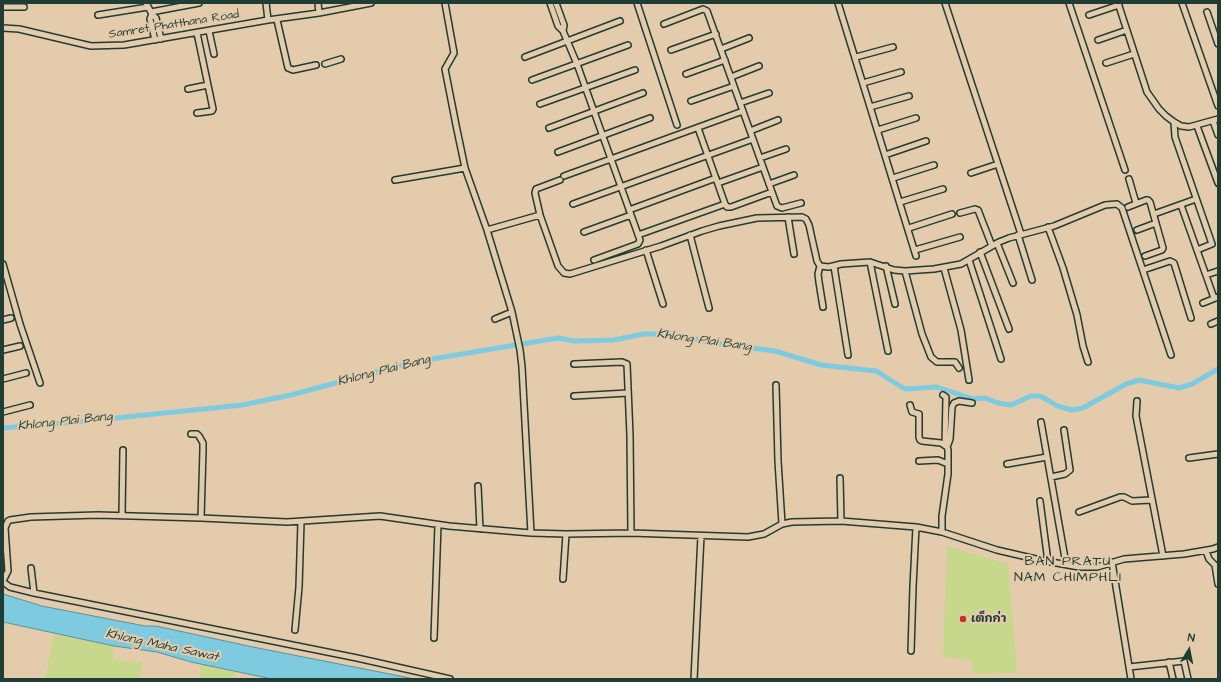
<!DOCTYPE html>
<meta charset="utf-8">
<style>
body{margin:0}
#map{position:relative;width:1221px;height:682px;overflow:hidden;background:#e4cbac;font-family:"Architects Daughter",sans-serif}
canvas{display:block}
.frame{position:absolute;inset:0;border:4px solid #1f3d34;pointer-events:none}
.north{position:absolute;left:1169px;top:630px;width:40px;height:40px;-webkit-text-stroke:3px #e4cbac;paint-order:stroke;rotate:10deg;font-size:11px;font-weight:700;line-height:16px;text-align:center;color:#1f3d34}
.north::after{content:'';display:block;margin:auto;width:14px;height:18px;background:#1f3d34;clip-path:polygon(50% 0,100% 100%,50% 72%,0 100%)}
</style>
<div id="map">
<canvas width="1221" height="682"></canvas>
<div class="frame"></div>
<div class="north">N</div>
</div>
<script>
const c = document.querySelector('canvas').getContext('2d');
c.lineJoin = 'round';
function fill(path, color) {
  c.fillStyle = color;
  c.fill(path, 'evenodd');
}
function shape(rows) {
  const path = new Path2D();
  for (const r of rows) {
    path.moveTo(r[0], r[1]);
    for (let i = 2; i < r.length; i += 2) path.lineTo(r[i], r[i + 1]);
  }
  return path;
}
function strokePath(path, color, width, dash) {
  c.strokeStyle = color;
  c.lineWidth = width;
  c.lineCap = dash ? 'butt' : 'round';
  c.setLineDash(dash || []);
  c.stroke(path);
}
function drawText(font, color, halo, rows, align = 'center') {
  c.font = font + ' "Architects Daughter","Playpen Sans Thai",sans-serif';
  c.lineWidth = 4;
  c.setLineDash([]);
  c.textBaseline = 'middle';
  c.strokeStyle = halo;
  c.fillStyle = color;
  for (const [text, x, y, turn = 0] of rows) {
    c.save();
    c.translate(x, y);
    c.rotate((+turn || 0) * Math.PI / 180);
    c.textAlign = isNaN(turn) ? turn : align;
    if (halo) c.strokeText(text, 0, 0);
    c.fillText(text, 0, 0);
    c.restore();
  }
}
fill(shape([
 [947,546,1008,564,1017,673,972,674,971,661,943,656],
 [54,634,114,646,113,660,142,662,140,679,45,679],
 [201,664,236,672,234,679,200,679]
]), '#c7d78c');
const water = shape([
 [3,594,42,606,145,626,156,626,253,647,415,679,272,679,191,662,157,652,114,646,3,622,3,594]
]);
fill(water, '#7ecade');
strokePath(water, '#58929a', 1);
strokePath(shape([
 [3,428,97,420,242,405,291,395,414,362,558,338,575,341,614,340,643,334,673,334,714,343,775,351,821,365,876,371,905,389,937,387,973,399,985,398,998,403,1011,405,1031,396,1040,396,1051,402,1057,406,1072,410,1083,408,1126,384,1139,380,1179,388,1192,384,1218,369]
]), '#7ecade', 5);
const minor = shape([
 [146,3,152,14,156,18,161,39],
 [266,3,268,20],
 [318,3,319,13],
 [445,3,454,53,445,69,456,125,465,168,487,230,512,312,520,350,522,367,531,533],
 [550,3,558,26,563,31,577,64,640,240,638,244,594,260],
 [556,3,564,25,563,31],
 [637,3,677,125],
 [838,3,916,256],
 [945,3,1021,234],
 [1069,3,1125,170],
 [1118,3,1147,92,1159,109,1166,116,1174,122,1181,126,1189,127,1218,119],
 [1182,3,1218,106],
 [3,7,24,7],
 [151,12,199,3],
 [1207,12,1218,44],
 [152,14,150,19,155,40],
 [98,15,148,7],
 [1089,15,1119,5],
 [277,20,288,68,293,70,316,65],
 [664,24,703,9,707,11,777,206,782,208,801,203],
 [3,28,19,29,91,46,124,45,268,20,319,13,371,3],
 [209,31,214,54],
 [1098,40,1127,30],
 [721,49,749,38],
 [671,50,716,34],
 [525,57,620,21],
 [856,57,893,47],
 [1106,63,1134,54],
 [325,64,341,59],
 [686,74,725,60],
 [731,77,759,66],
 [532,80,628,45],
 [863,83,901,72],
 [188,89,208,85],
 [691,101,734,86],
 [740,103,769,93],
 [540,104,635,70],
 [870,107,909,96],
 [197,113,212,111,213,109,197,33],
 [1213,121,1218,135],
 [1174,122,1175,137,1212,244,1197,250],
 [1197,126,1218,183],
 [549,128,643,93],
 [698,128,725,204,727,207,731,207,772,192],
 [878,130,916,118],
 [750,131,778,120],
 [558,152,650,118],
 [885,155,926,141],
 [760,158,786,149],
 [971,173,998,164],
 [564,176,743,111],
 [893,178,934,165],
 [1129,179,1136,203],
 [395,180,465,168],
 [718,183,763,167],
 [769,184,794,175],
 [900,202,943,189],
 [573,204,753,139],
 [1181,205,1214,298],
 [1128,207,1146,200,1148,200,1150,202,1163,248,1162,250,1145,256],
 [629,210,716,178],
 [960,213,975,209,978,210,992,246],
 [1154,214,1196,199],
 [540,215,535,193,536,189,560,180],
 [788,217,794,254],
 [1048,227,1063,268,1077,315,1083,346,1088,362],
 [909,228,952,214],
 [487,230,540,215,558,266,564,273,570,274,661,246,702,231,719,226,757,218,802,217,806,219,809,225,817,261,820,266,829,267,841,264,870,262,894,270,905,271,922,334,931,357,937,362,955,362,959,368],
 [1137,230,1156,223],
 [584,232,631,215],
 [638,235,725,204],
 [690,235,709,308],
 [1018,235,1032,280],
 [997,243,1013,283],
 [646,250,663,304],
 [915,250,960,237],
 [980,252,1009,329],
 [969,260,1001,359],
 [870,262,888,351],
 [3,264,20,324,40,383],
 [820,266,818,274,819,282,823,307],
 [834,266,848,355],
 [886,266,895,304],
 [944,268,961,330,969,380],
 [1143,270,1170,261,1174,263,1191,318],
 [905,271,934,269,961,264,999,242,1009,238,1054,226,1105,205,1117,204,1122,208,1171,355],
 [1206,275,1218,271],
 [1203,303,1218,297],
 [495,319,512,312],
 [3,320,11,318],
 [1211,324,1218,321],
 [3,350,20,346],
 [574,364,622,362,627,364,630,435,631,533],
 [3,379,26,373],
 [776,385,778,461,782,524],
 [943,395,946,397,945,445],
 [574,396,628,393],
 [1137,401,1136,416,1163,556],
 [910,405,912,412,919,414,919,437,920,440,922,441,941,443,947,447,948,450,948,474,942,516,942,532],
 [3,412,30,405],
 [1041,422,1066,564],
 [191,434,197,434,199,436,203,443,203,450,201,518],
 [947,447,950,439,952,407,954,403,959,401,972,403],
 [1189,458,1218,454],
 [919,461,938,460,948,464],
 [1007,464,1047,457],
 [1051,477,1065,474,1070,470,1064,430],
 [840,478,841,521],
 [478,486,480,529],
 [1040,501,1048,562],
 [1079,512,1120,497,1124,497,1132,501,1151,500],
 [122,515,123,450],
 [1206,551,1209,559,1215,565,1218,584],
 [1112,562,1131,679],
 [31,568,34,593],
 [563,579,566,534],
 [3,581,8,571,5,528,8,521,10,520,31,517,98,515,201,518,287,522,380,516,449,526,531,533,566,534,631,533,748,537,764,534,782,524,792,522,841,521,916,527,942,532,997,550,1040,560,1079,567,1097,567,1124,559,1184,554,1213,549,1218,547],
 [3,582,10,587,34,593,357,658,450,679],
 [295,630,299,587,301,522],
 [434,638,438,525],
 [911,651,913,587,916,527],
 [1169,662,1173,679],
 [1129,667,1184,661,1188,679],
 [694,679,701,536]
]);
strokePath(minor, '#1f3d34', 8);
strokePath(minor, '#e4cbac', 5);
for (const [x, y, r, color] of [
 [963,619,4,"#c8321e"]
]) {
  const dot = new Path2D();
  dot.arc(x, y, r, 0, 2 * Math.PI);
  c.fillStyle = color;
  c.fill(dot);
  strokePath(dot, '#e4cbac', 1.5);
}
drawText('12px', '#1f3d34', '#e4cbac', [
 ["Samret Phatthana Road",174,25,-9]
]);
drawText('bold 12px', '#1f3d34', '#e4cbac', [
 ["เต็กก่า",971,619]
], 'left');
drawText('italic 13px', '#24443c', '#e4cbac', [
 ["Khlong Plai Bang",704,341,8],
 ["Khlong Plai Bang",384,371,-14],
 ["Khlong Plai Bang",65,422,-6],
 ["Khlong Maha Sawat",162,646,12]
]);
c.letterSpacing = '1px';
drawText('14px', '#1f3d34', '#e4cbac', [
 ["BAN PRATU",1068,562],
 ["NAM CHIMPHLI",1068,578]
]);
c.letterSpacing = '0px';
</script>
